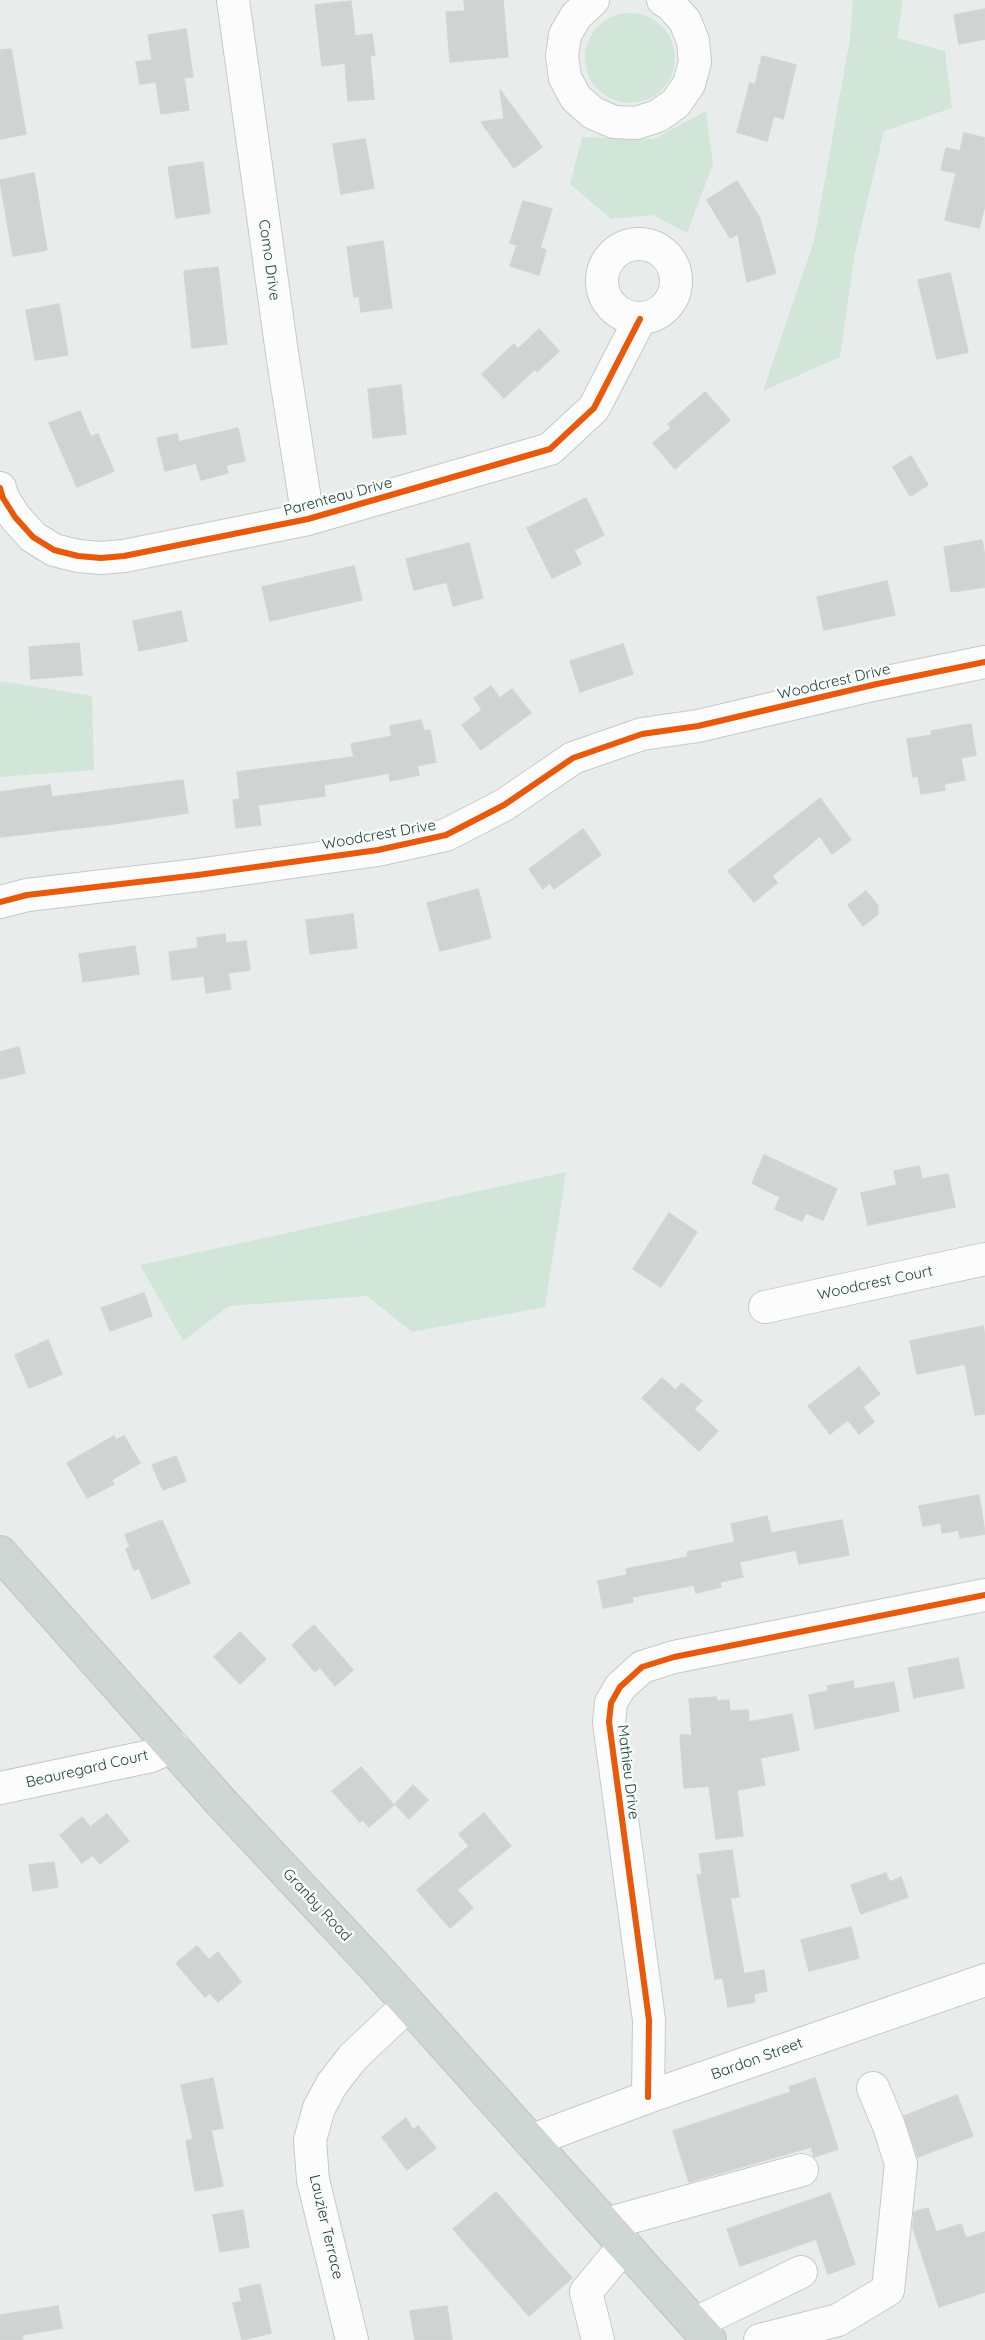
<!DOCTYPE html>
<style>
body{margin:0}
canvas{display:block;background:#e8edeb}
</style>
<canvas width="985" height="2340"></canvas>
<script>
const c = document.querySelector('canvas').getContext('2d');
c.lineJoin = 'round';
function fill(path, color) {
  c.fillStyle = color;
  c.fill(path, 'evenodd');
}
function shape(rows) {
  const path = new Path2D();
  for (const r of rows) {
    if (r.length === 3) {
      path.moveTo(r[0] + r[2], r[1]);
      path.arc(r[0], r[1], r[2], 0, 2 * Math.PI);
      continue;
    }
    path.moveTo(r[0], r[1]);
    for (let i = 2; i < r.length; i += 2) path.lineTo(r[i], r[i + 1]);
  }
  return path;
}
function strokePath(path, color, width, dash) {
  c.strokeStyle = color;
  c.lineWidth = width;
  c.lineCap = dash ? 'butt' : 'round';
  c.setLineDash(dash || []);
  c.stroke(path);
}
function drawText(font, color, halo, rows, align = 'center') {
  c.font = font + ' Quicksand,sans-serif';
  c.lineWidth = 5;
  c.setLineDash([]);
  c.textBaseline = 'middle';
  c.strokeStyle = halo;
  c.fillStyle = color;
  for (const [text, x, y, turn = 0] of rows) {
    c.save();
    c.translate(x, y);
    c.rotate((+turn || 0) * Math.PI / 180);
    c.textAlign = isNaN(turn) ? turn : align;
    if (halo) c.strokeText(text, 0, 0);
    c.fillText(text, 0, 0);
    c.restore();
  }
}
fill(shape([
 [853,0,903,0,897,38,945,51,952,108,884,131,855,253,840,357,763,391,814,241,850,38],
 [630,58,45],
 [706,111,713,164,687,233,653,215,611,219,570,184,582,137,654,139],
 [0,681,92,696,94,770,0,777],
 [566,1172,545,1307,412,1332,367,1296,229,1306,183,1341,140,1265]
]), '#d1e6d8');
const building = shape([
 [464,0,503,0,508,57,450,62,446,12,465,11,464,0],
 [351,1,355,36,372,34,375,55,370,56,374,99,348,101,345,63,322,66,315,5,351,1],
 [985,9,985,39,959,44,954,15,985,9],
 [186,29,193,77,184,78,189,110,161,114,156,82,140,84,136,62,152,60,148,35,186,29],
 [11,49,26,134,0,139,0,50,11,49],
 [762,56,796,65,783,119,774,116,767,141,737,132,750,83,755,85,762,56],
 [500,90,542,147,514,168,481,122,504,119,500,90],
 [964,133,985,138,985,205,979,228,945,220,956,173,941,170,946,148,960,151,964,133],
 [365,139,374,188,341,194,333,144,365,139],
 [203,162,210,213,176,218,168,167,203,162],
 [34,173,47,250,13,256,0,180,34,173],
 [737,181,760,219,776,273,747,282,738,234,730,238,707,200,737,181],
 [523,201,552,209,540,248,546,250,539,275,510,266,517,245,510,243,523,201],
 [383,241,392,308,361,312,359,296,354,297,347,247,383,241],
 [218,267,227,344,192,348,184,271,218,267],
 [950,273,968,352,937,359,918,280,950,273],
 [59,304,68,355,35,360,26,310,59,304],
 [539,329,559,351,537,372,535,369,504,398,482,374,514,344,518,349,539,329],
 [401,385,406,434,373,438,368,389,401,385],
 [705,392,730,420,675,469,653,443,671,428,668,424,705,392],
 [80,411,91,437,98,434,114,471,77,487,49,423,80,411],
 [238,428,245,461,226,465,228,473,201,480,196,463,165,471,157,438,177,434,179,442,238,428],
 [911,456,928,485,910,496,893,467,911,456],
 [586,498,604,535,574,550,581,564,552,578,527,528,586,498],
 [982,540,985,557,985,587,951,592,944,547,982,540],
 [469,543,483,598,453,606,447,582,414,590,406,559,469,543],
 [354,566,362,600,270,621,262,587,354,566],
 [887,581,895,615,824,630,817,597,887,581],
 [181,611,187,641,139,651,133,621,181,611],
 [79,643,82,675,31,679,29,647,79,643],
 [623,644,633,674,580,692,570,661,623,644],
 [491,686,500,698,512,689,531,713,481,750,462,725,482,710,474,698,491,686],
 [421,720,424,731,430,730,436,762,417,766,419,775,390,781,389,773,324,785,325,796,258,805,261,825,236,828,233,800,240,799,237,772,354,757,351,744,392,736,390,726,421,720],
 [971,724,976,755,961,758,965,780,944,784,945,790,921,794,918,776,913,777,907,739,932,735,931,731,971,724],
 [183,780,188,813,113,824,0,837,0,792,50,785,52,797,183,780],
 [820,798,851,840,832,854,820,836,772,876,777,883,754,902,728,871,820,798],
 [583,829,601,855,554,889,550,883,543,889,529,869,583,829],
 [478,889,491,938,440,951,427,903,478,889],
 [866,891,878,906,878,914,863,926,848,905,866,891],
 [353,914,357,948,310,954,306,920,353,914],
 [225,934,226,943,246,941,250,970,228,973,231,989,206,993,204,976,172,980,169,952,198,948,197,938,225,934],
 [135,946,139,974,83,982,79,954,135,946],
 [19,1047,25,1073,0,1079,0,1052,19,1047],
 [764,1155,837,1189,823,1220,806,1213,802,1221,775,1209,780,1197,752,1183,764,1155],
 [919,1166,922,1179,948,1174,955,1207,868,1225,861,1193,897,1185,894,1171,919,1166],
 [669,1213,697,1232,661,1287,633,1269,669,1213],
 [144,1293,152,1316,110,1331,101,1308,144,1293],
 [983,1326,985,1337,985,1414,975,1415,965,1364,917,1374,910,1341,983,1326],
 [48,1340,62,1374,29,1388,15,1355,48,1340],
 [859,1367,880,1394,863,1407,874,1422,859,1434,848,1420,830,1434,808,1406,859,1367],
 [662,1378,675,1390,682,1383,702,1401,694,1409,718,1431,699,1451,642,1398,662,1378],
 [114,1436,116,1440,124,1436,140,1463,111,1480,114,1484,87,1498,67,1463,114,1436],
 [176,1456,186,1481,163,1490,152,1465,176,1456],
 [979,1495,985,1534,960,1538,959,1530,942,1533,941,1523,923,1526,919,1506,979,1495],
 [767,1516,771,1533,842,1520,849,1555,799,1564,796,1550,739,1562,743,1577,720,1582,721,1587,696,1593,694,1585,632,1597,633,1602,603,1608,598,1581,627,1575,626,1569,688,1557,687,1552,735,1542,731,1524,767,1516],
 [162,1520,190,1583,152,1599,139,1568,134,1570,126,1549,130,1547,125,1535,162,1520],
 [314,1625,353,1670,335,1686,320,1667,315,1672,292,1645,314,1625],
 [240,1632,266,1659,240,1684,214,1657,240,1632],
 [958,1658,964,1688,914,1698,908,1668,958,1658],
 [853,1681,854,1689,894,1682,899,1711,815,1729,809,1695,828,1691,827,1686,853,1681],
 [716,1697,717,1701,729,1700,730,1711,748,1710,749,1722,792,1714,799,1750,760,1758,765,1785,737,1790,743,1836,716,1839,709,1786,684,1788,680,1735,692,1735,689,1699,716,1697],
 [361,1767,394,1805,369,1827,363,1820,360,1822,332,1791,361,1767],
 [413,1785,428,1800,409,1819,395,1804,413,1785],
 [484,1813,511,1846,457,1890,473,1908,450,1928,417,1890,469,1846,459,1834,484,1813],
 [107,1814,129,1841,100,1864,93,1855,82,1863,60,1835,82,1817,90,1827,107,1814],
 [732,1850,739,1897,730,1898,744,1974,764,1970,767,1991,754,1994,755,2002,728,2007,723,1978,715,1979,697,1875,702,1874,699,1854,732,1850],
 [54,1862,58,1887,33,1891,29,1865,54,1862],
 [886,1873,890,1882,901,1877,908,1897,861,1914,851,1885,886,1873],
 [851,1927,859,1958,809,1971,801,1940,851,1927],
 [197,1946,209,1960,218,1952,241,1982,218,2002,210,1993,205,1997,176,1963,197,1946],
 [213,2078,223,2128,211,2130,223,2186,195,2191,186,2141,193,2139,181,2085,213,2078],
 [815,2078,838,2149,814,2157,811,2147,689,2182,673,2131,791,2092,789,2087,815,2078],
 [957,2095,973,2136,918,2157,904,2116,957,2095],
 [406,2118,413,2130,418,2126,436,2148,407,2170,382,2137,406,2118],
 [496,2192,572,2278,529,2316,453,2229,496,2192],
 [830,2193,855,2264,828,2274,816,2239,740,2266,727,2229,830,2193],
 [928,2208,936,2232,961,2224,966,2238,985,2232,985,2292,939,2307,913,2228,914,2212,928,2208],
 [243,2210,249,2247,220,2252,213,2215,243,2210],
 [260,2284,271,2333,242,2340,233,2303,242,2301,239,2289,260,2284],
 [58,2306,62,2328,22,2335,23,2340,0,2340,0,2315,58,2306],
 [447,2306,452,2340,415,2340,410,2311,447,2306]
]);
fill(building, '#cfd4d2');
strokePath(building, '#d1d6d4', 1.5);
const minor = shape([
 [233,0,282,353,308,519],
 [593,0,576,16,565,35,562,56,565,78,576,98,593,113,614,122,636,123,658,116,676,103,689,84,695,62,693,41,685,21,671,5,663,0],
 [639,281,37],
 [0,488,3,498,15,517,33,537,54,550,78,556,101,558,124,556,308,519,550,449,594,408,640,319],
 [0,902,27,895,198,875,378,850,446,835,504,805,573,758,642,734,698,726,877,684,985,662],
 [765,1307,985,1259],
 [0,1788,151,1756,173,1746],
 [648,2097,649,2020,609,1722,611,1703,620,1687,642,1667,674,1657,985,1595],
 [530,2141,648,2097,985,1980],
 [606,2224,802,2170],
 [696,2323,801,2272],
 [352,2340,313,2180,310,2140,319,2108,332,2084,353,2057,408,2005],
 [598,2340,586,2292,625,2245],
 [760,2340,838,2320,888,2290,901,2164,889,2126,873,2088]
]);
const major = shape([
 [0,1553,221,1802,376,1968,709,2340]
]);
strokePath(minor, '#c5cac8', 34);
strokePath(major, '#c3ccc9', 36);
strokePath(minor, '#fcfcfc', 32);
strokePath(major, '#cfd7d5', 33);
strokePath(shape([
 [0,488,3,498,15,517,33,537,54,550,78,556,101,558,124,556,308,519,550,449,594,408,640,319],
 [0,902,27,895,198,875,378,850,446,835,504,805,573,758,642,734,698,726,877,684,985,662],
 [648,2097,649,2020,609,1722,611,1703,620,1687,642,1667,674,1657,985,1595]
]), '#e8590c', 6);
drawText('15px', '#24423a', '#f7fbf9', [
 ["Como Drive",269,260,82],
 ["Parenteau Drive",338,497,-15],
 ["Woodcrest Drive",834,682,-13],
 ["Woodcrest Drive",379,835,-10],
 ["Woodcrest Court",875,1283,-12],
 ["Beauregard Court",87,1769,-13],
 ["Mathieu Drive",628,1772,83],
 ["Granby Road",317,1905,47],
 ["Bardon Street",757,2059,-20],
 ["Lauzier Terrace",326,2227,77]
]);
</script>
